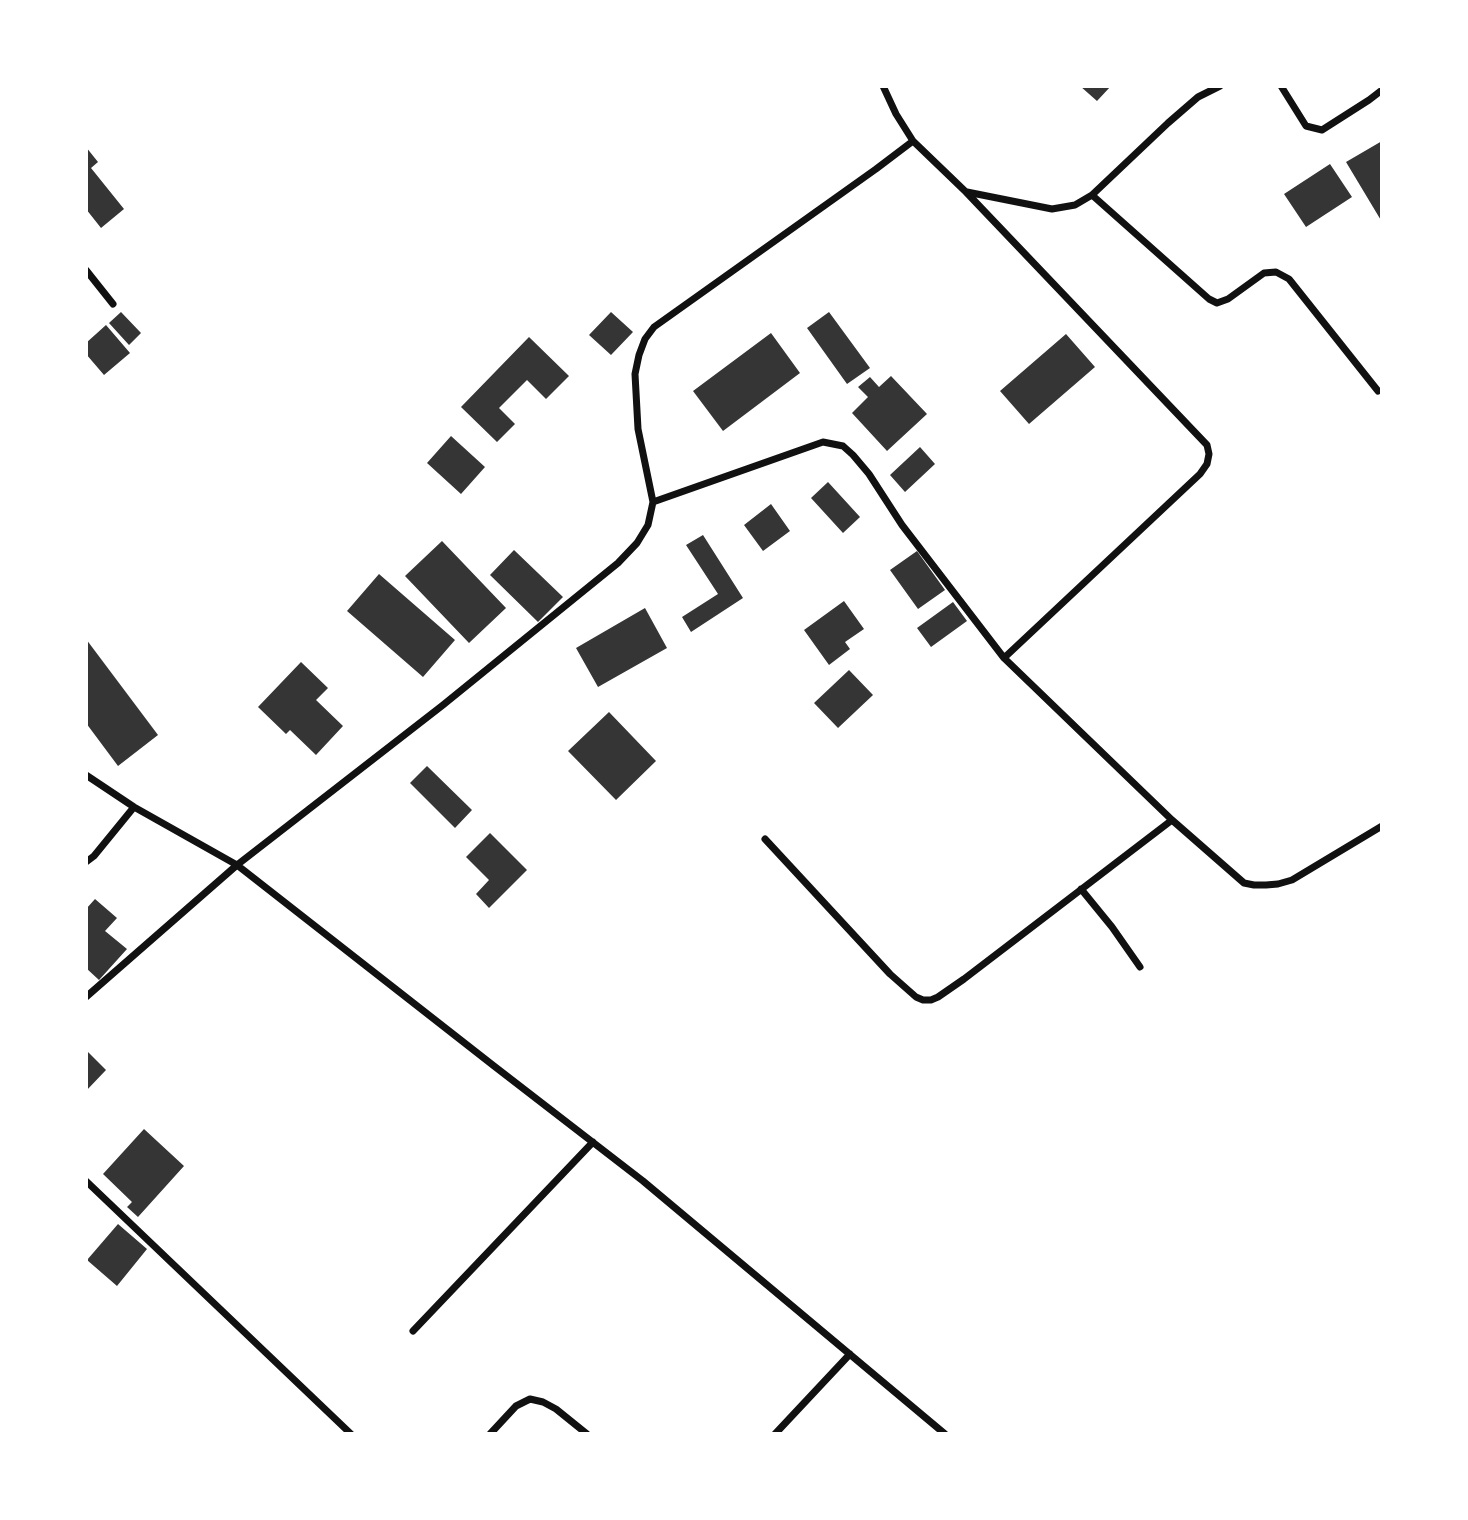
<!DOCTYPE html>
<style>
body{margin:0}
#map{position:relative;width:1468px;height:1520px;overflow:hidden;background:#fff;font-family:"Exo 2",sans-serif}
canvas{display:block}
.frame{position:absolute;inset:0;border:88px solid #fff;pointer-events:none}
</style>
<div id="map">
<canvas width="1468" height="1520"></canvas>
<div class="frame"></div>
</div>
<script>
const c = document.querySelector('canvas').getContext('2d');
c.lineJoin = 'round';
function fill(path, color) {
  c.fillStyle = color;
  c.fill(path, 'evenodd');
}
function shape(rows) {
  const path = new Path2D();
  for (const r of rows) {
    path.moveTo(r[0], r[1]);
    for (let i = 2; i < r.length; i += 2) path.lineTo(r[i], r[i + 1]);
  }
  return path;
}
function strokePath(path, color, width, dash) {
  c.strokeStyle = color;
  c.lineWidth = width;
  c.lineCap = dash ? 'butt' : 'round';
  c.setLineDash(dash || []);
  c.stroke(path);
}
fill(shape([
 [1080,86,1111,86,1097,101],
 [1382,141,1382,222,1346,162],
 [86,147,98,162,91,168,124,209,101,228,86,209],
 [1330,164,1352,197,1306,227,1284,194],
 [121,312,141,333,129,345,109,323],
 [611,312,633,332,611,355,589,335],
 [829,312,870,368,847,384,807,328],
 [106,325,130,353,104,375,86,354,86,343],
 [771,333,800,373,723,431,693,391],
 [1066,334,1095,367,1029,424,1000,391],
 [529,337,569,376,546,399,527,380,499,408,515,424,497,442,461,407],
 [891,376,927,414,887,451,852,413,868,397,858,387,870,377,879,387],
 [451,436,485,467,461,494,427,463],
 [920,447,935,464,905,492,890,475],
 [828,482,860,517,843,533,811,498],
 [771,504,790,531,763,551,744,525],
 [703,535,743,598,691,632,682,617,718,594,686,545],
 [442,541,506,608,469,643,405,576],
 [514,550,563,597,538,622,490,575],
 [917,551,945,590,918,609,890,570],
 [379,574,455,640,423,677,347,611],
 [844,601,864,629,845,642,850,649,829,665,804,630],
 [953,602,967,621,931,647,917,628],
 [645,608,667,648,598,687,576,648],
 [86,639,158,735,118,766,86,723],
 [301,662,328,688,316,700,343,726,316,755,290,730,286,734,258,707],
 [849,670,873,695,838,728,814,703],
 [609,712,656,761,616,800,568,751],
 [427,766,472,810,455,828,410,783],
 [490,833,527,870,489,908,476,894,489,880,466,857],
 [95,899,117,918,105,931,127,949,99,980,86,968,86,909],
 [86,1050,106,1070,86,1091],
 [144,1129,184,1166,138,1217,127,1207,132,1202,103,1174],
 [118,1224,147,1249,117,1286,87,1260]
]), '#353535');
strokePath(shape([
 [1281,86,1306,126,1322,130,1369,100,1382,90],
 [913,141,966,192,1207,445,1209,454,1207,464,1200,474,1004,658],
 [967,192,1052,209,1075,205,1092,195,1168,123,1198,97,1220,86],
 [1092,195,1209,299,1217,303,1228,299,1264,273,1276,272,1289,279,1378,391],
 [86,270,113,304],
 [653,502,823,442,843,446,853,455,869,474,902,525,1004,658,1172,820,1244,883,1254,885,1266,885,1278,884,1292,880,1382,826],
 [86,775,134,807,237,865,494,1066,643,1181,945,1434],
 [765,839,890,974,916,997,923,1000,931,1000,938,997,964,979,1172,820],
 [86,862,94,856,134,807],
 [1081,889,1112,927,1140,967],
 [86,997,237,865,443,705,618,563,637,543,648,525,653,502,638,429,635,374,639,355,645,339,654,327,876,169,913,141,896,114,883,86],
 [86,1181,351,1434],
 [413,1331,593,1142],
 [490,1434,516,1406,530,1399,543,1402,556,1409,587,1434],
 [775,1434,850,1354]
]), '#111', 7);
</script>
